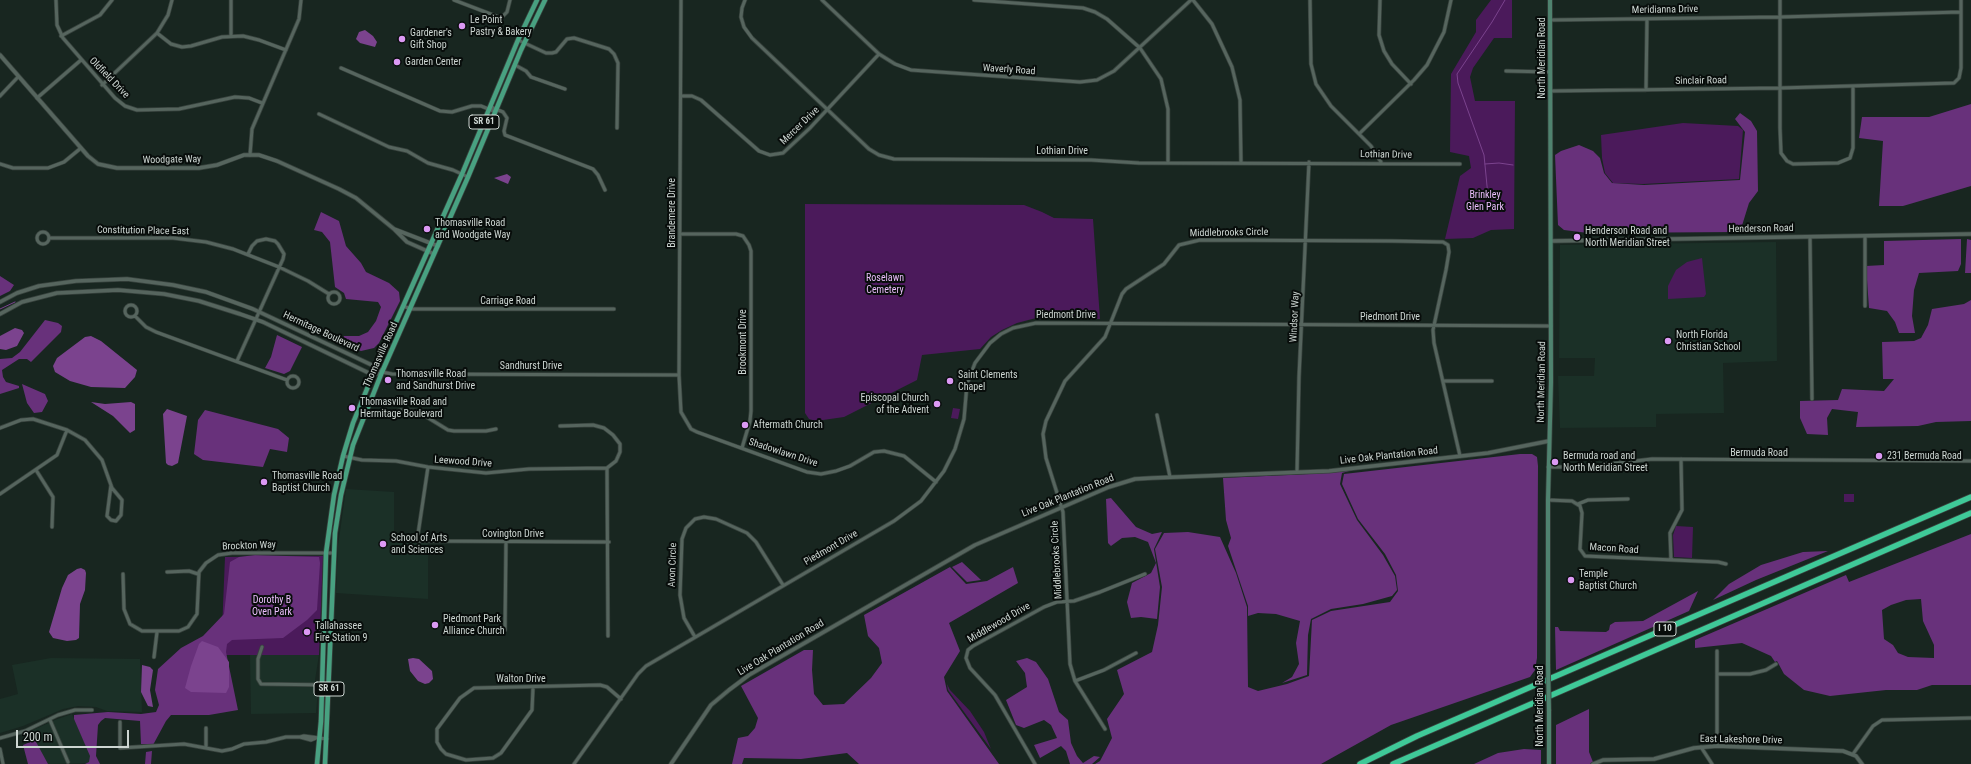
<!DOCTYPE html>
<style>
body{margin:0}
#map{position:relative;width:1971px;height:764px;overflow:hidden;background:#182620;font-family:"Roboto Condensed",sans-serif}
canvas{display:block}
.scale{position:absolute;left:16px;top:730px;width:113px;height:18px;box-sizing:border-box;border:2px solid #cdd6d2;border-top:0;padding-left:5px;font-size:12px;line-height:14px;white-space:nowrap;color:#cdd6d2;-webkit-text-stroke:3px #080d0b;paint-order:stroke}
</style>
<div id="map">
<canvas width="1971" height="764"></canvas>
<div class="scale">200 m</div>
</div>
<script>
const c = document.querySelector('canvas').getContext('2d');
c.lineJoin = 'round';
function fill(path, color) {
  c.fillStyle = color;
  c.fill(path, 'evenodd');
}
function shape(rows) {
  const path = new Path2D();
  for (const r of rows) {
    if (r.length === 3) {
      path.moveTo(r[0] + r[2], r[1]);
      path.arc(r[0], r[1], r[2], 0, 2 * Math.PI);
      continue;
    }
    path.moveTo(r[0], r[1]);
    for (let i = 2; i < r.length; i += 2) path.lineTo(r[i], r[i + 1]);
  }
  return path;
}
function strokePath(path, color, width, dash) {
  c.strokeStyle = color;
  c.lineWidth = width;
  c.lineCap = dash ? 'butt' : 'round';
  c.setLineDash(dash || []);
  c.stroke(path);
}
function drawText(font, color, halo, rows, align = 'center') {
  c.font = font + ' "Roboto Condensed",sans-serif';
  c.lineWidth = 4;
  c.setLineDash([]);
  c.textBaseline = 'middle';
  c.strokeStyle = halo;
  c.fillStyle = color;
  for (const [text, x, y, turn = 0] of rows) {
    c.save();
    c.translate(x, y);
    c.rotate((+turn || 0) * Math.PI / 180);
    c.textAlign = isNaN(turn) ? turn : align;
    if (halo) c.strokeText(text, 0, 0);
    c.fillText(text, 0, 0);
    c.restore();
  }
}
fill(shape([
 [1776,242,1777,361,1723,363,1724,413,1656,414,1656,427,1560,428,1558,376,1594,376,1595,358,1559,358,1560,245],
 [346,489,394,492,394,533,415,540,415,543,428,543,428,599,336,593,338,546],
 [250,655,319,655,315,680,315,688,318,690,316,713,251,714],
 [51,658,140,659,142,712,107,711,96,707,78,706,63,709,23,726,0,733,0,699,18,694,12,665],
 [72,714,94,763,46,764,29,732,55,720]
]), '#1b3027');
fill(shape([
 [1491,0,1512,0,1512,38,1494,38,1473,68,1470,77,1475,101,1515,101,1514,229,1491,230,1473,238,1445,239,1460,176,1471,168,1469,156,1450,152,1451,74,1476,32,1476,20],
 [1683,123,1738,126,1743,130,1739,179,1643,184,1613,183,1605,173,1602,158,1601,135],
 [805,204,1024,205,1042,212,1054,218,1093,219,1100,319,1036,318,1017,323,1002,330,991,337,980,349,922,355,917,380,844,417,816,421,809,419,805,413],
 [1702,258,1706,294,1704,297,1668,299,1668,286,1676,270,1687,262],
 [953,408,960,409,958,419,951,418],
 [1844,494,1854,494,1854,502,1844,502],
 [1676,526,1693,527,1692,558,1674,557,1673,535],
 [323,556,319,655,221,655,225,557],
 [947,684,950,690,970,711,984,732,991,749,948,690]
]), '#4b1a5b');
fill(shape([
 [1971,104,1971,186,1903,206,1879,206,1883,141,1859,138,1862,117,1929,117],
 [1740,113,1751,121,1757,131,1758,191,1749,203,1740,232,1588,233,1564,230,1558,225,1555,155,1561,151,1579,145,1593,151,1600,158,1604,173,1612,183,1644,185,1740,180,1745,132,1735,119],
 [321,212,339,221,346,246,361,263,366,272,389,283,399,292,400,301,379,343,374,348,361,351,340,344,344,336,359,336,368,332,376,321,381,307,378,302,346,299,344,293,335,287,330,242,322,232,314,230],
 [1961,239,1961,264,1958,271,1919,273,1914,290,1912,316,1915,333,1899,333,1895,322,1887,311,1869,308,1866,266,1884,265,1884,241],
 [1967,239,1971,240,1971,273,1965,273],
 [0,276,14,285,10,291,0,296],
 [1971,300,1971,421,1936,422,1918,426,1856,427,1858,412,1832,409,1827,418,1828,435,1807,434,1800,418,1800,401,1838,400,1842,389,1884,391,1894,379,1883,379,1882,342,1914,341,1921,338,1928,325,1932,309,1964,304],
 [45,320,58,323,62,326,61,332,31,362,27,359,19,359,2,370,3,377,6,382,19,386,19,388,0,394,0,359,12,358,20,352],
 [277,335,302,347,290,371,284,374,265,368,271,357],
 [22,384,45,394,48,401,42,412,34,413,27,403],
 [205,410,278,429,289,438,287,452,270,449,263,467,203,460,194,454,198,420],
 [1520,454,1532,454,1537,457,1538,466,1537,658,1535,670,1530,677,1391,725,1321,764,1095,764,1100,761,1112,738,1107,719,1124,694,1117,670,1152,652,1158,625,1162,587,1155,549,1164,533,1188,532,1220,537,1236,573,1247,607,1248,687,1258,691,1287,684,1309,676,1312,620,1331,611,1390,602,1398,591,1396,575,1385,554,1358,519,1342,484,1344,474],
 [1339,471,1349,471,1342,473,1340,484,1357,520,1383,555,1395,576,1397,590,1392,596,1363,604,1331,609,1311,619,1308,635,1307,675,1282,683,1292,677,1299,664,1296,643,1300,621,1276,614,1258,613,1248,616,1248,606,1228,546,1231,538,1226,520,1223,478,1309,474],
 [1111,498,1136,527,1152,534,1162,532,1154,549,1160,587,1157,619,1141,617,1131,618,1127,602,1132,583,1151,573,1156,563,1148,542,1135,537,1122,538,1111,546,1108,543,1106,499],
 [1971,534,1971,685,1932,685,1917,690,1886,690,1830,696,1804,690,1784,674,1777,661,1775,662,1771,656,1742,643,1695,648,1695,640,1846,575,1849,582],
 [1921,599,1923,621,1934,645,1934,658,1908,657,1898,653,1893,645,1884,639,1882,610,1891,605,1906,600],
 [1828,551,1756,580,1713,600,1729,584,1761,565,1803,552],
 [255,555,319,557,320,563,317,610,307,620,283,638,232,640,227,644,226,652,238,710,209,715,171,715,166,721,153,745,141,744,140,721,105,718,101,721,98,725,96,756,100,764,85,764,89,762,90,756,74,719,74,715,108,712,141,714,156,712,159,705,155,690,158,669,181,648,203,636,224,614,230,562,239,557],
 [962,562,980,579,981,580,967,582,952,567],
 [950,567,966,584,987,581,1013,567,1018,583,949,623,960,651,944,677,947,691,999,764,859,764,847,753,801,759,744,758,742,764,732,764,738,738,748,736,755,728,758,718,741,686,804,650,813,650,812,670,814,694,823,705,844,704,871,678,882,663,879,648,868,636,864,615],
 [1698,591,1689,611,1556,670,1555,627,1558,627,1560,631,1606,632,1609,630,1610,625,1615,622,1643,621],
 [1027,658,1036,662,1048,679,1059,712,1068,720,1071,743,1077,756,1083,763,1094,756,1100,757,1092,764,1070,764,1066,751,1061,746,1040,758,1034,745,1057,738,1051,725,1044,720,1024,728,1016,725,1006,700,1027,687,1025,673,1016,661],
 [1589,709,1589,752,1593,762,1590,764,1556,764,1556,725],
 [35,740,48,764,28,764,23,745],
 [1524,749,1541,750,1541,764,1474,764,1498,753],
 [152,751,151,764,145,764,146,752]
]), '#68317b');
fill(shape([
 [365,30,373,36,377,42,375,47,360,43,356,39,359,32],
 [507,174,511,177,508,184,494,178],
 [15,328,22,330,24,333,17,346,6,350,0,349,0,336],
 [91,336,101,341,137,370,135,377,125,388,91,387,70,381,55,372,53,366,57,358,85,337],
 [91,402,105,404,131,402,135,404,135,430,130,433,113,416],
 [167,409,187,416,178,463,172,466,168,465,166,463,163,414],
 [81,568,85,570,86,573,85,590,80,604,79,638,76,640,67,641,53,638,49,632,62,588,68,575,77,569],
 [202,641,218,647,229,662,229,687,226,693,191,692,185,688,191,666,199,644],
 [413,658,419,659,432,671,433,679,429,683,425,684,418,681,410,671,408,659],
 [142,665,150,667,153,670,150,690,153,707,148,706,141,692]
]), '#7b438e');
strokePath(shape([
 [1485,164,1499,163,1513,165],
 [1488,196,1484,155,1458,83,1457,74,1492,22,1505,0],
 [0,309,15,302]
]), '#7b438e', 1);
const minor = shape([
 [56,0,57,25,63,38,115,98,125,106,137,110,179,109,235,97,249,98,262,103],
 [454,0,501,18,507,12,510,0],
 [681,0,679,375,681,412,691,429,697,432,807,472,821,474,836,471,850,466,874,452,884,451,904,456,936,482],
 [745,0,742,8,741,17,744,27,752,38,869,149,879,155,894,159,1091,160,1139,163,1460,164],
 [822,0,879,54,895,64,911,70,1080,82,1097,80,1114,71,1191,0],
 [974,0,1083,8,1095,12,1107,19,1140,48,1161,79,1168,109,1168,163],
 [1193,0,1212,24,1232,67,1240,100,1241,163],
 [1310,0,1311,64,1316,84,1331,106,1371,146,1381,162],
 [1380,0,1379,35,1384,51,1392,64,1411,84],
 [1780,0,1780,128,1781,153,1787,161,1793,164,1838,163,1850,158,1853,148,1853,86],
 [1550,20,1780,17,1961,12],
 [157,33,171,44,182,47,191,46,222,37,243,36,259,40,286,50],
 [61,36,100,15,112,0],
 [231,36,231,0],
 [518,40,546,53,552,53,556,52,567,39,574,38,609,49,614,54,618,63,617,128],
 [515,65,526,71,531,77,565,89],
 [341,68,440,111,452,112,472,106,481,106,496,112],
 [1506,71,1550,72],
 [102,85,157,33,168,15,172,0],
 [1646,90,1647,19],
 [1550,91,1780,88,1954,83,1959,78,1961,68,1961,0],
 [0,96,18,77],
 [681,96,692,96,701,100,759,151,770,155,783,153,810,128,879,54],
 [37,98,81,60],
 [491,107,503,112,507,118,504,131,505,135,593,169,598,175,605,190],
 [319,114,389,147,407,151,428,163,453,170,468,177],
 [1359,134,1414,80,1427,65,1444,32,1451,0],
 [250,155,252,129,299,19,301,0],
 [0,164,13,168,48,168,64,162,81,148],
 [43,238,6],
 [680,234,736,234,743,236,749,245,751,251,751,411,750,421,742,448],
 [1865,236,1865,306],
 [1810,237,1812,399],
 [49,238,173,238,206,242,233,249,279,267,308,281,329,294],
 [334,298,6],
 [131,311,6],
 [403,306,411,309,614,309],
 [135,316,146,327,156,332,287,380],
 [237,361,283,259,284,254,278,244,275,241,266,239,257,241,252,246,248,254],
 [382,372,392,374,679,375],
 [293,382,6],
 [1443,381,1492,381],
 [366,412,380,416,402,410,417,411,448,430,454,431,486,431,496,429],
 [1157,415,1170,477],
 [0,428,21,420,33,419,67,430,85,440,102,460,112,488,122,500,121,515,116,521,111,520,107,516,111,485],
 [343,456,362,460,396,461,428,467,486,473,529,469,607,468,616,461,620,452,620,444,613,435,604,428,593,425,560,426],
 [428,467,417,541,609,542],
 [1548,467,1584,467,1652,459,1971,461],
 [607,468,608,636],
 [36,470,53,497,52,527],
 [1297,472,1299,377,1309,162],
 [0,494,57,455,67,430],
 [1548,500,1572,501,1580,506,1582,513,1580,549,1585,556,1718,562,1726,564],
 [1578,504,1588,500,1628,499],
 [1671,560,1670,533,1682,510,1681,459],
 [167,572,189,571,198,574],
 [123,574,124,609,130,624,142,631,179,631,188,627,197,614,199,572,206,563,218,555,232,553,333,553],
 [505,630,506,542],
 [695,637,684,618,680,595,682,539,686,528,695,519,704,517,716,519,747,533,756,542,783,585],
 [262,647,258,659,258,679,261,684,329,685],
 [1717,651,1717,746],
 [154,657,157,632],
 [1717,674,1750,674,1766,670,1776,664],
 [1075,681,1104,670,1136,653],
 [533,688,532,710,501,753,493,758,466,760,446,754,441,749,437,742,437,729,460,698,474,688,600,685,607,687,621,699],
 [50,720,68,762],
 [120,722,120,748,184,744,222,751,232,749,244,744,266,742,286,737,300,737,304,736,327,739],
 [1105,729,1075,681,1070,664,1063,512,1046,458,1043,434,1046,421,1065,381,1105,337,1122,294,1126,289,1164,264,1179,245,1200,240,1392,241,1443,242,1448,245,1449,252,1446,270,1433,330,1434,343,1460,456],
 [300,737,311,740,316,738],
 [0,738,25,731,58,715,75,710,92,710],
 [206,747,206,728],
 [1701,747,1712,764],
 [0,749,3,764],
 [1853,754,1873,726,1882,720,1971,718],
 [574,764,638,674,646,666,894,521,921,501,944,471,955,449,964,419,967,384,975,363,990,343,1001,334,1013,328,1036,323,1551,326],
 [1035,764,995,695,970,668,966,658,968,650,973,646,1044,607,1057,602,1074,601,1100,592,1145,574]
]);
const tertiary = shape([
 [0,55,88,156,98,164,117,168,199,168,217,165,244,155,259,155,277,161,339,189,356,198,394,229,438,246],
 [395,230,407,242,434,254],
 [1551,241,1971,234],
 [0,302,17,293,39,286,76,281,127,279,173,285,206,292,253,309,376,367,382,372],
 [0,314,22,302,57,293,118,290,164,294,199,301,240,314,263,322,373,375,382,372],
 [671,764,711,705,729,690,749,675,975,545,1109,487,1135,479,1152,478,1329,471,1488,453,1549,441],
 [1593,764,1603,760,1654,759,1694,748,1717,746,1843,751,1856,756,1862,764]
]);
const secondary = shape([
 [1548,664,1548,500,1551,382,1550,0],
 [1549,764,1549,711]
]);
const primary = shape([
 [317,764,321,721,326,553,334,495,343,456,353,423,376,367,462,174,518,40,537,0],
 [325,764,335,533,341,495,353,445,382,372,468,177,521,50,545,0]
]);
const motorway = shape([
 [1360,764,1417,736,1971,497],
 [1393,764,1971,513]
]);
strokePath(minor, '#38433e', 4.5);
strokePath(tertiary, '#38433e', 5);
strokePath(secondary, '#38433e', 5.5);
strokePath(primary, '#38433e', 6);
strokePath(motorway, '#38433e', 7);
strokePath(minor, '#56655e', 3);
strokePath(tertiary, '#56655e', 3.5);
strokePath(secondary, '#4f836f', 4);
strokePath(primary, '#48a181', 4.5);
strokePath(motorway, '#3fc998', 5.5);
const secondaryBridge = shape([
 [1548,664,1549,711]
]);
strokePath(secondaryBridge, '#38433e', 5.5, []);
strokePath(secondaryBridge, '#4f836f', 4);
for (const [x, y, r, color] of [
 [462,26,4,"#dc99f4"],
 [402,39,4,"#dc99f4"],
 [397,62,4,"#dc99f4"],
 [427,229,4,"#dc99f4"],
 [1577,237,4,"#dc99f4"],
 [1668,341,4,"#dc99f4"],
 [388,380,4,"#dc99f4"],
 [950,381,4,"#dc99f4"],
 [937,404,4,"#dc99f4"],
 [352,408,4,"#dc99f4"],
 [745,425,4,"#dc99f4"],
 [1879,456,4,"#dc99f4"],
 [1555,462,4,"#dc99f4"],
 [264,482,4,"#dc99f4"],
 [383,544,4,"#dc99f4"],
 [1571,580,4,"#dc99f4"],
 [435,625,4,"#dc99f4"],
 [307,632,4,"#dc99f4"]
]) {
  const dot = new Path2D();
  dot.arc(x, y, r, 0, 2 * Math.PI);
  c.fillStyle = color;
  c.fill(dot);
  strokePath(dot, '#080d0b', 1.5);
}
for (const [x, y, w] of [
 [484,122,30],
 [1665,629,22],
 [329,689,30]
]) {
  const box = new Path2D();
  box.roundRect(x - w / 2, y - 7, w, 14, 3);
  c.fillStyle = '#080d0b';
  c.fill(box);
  strokePath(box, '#cdd6d2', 1);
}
drawText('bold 9px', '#cdd6d2', null, [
 ["SR 61",484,122],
 ["I 10",1665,629],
 ["SR 61",329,689]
]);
drawText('10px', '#cdd6d2', '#080d0b', [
 ["Meridianna Drive",1665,10,-1],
 ["North Meridian Road",1542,58,-90],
 ["Waverly Road",1009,70,4],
 ["Oldfield Drive",109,78,46],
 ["Sinclair Road",1701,81,-1],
 ["Mercer Drive",800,126,-44],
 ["Lothian Drive",1062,151],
 ["Lothian Drive",1386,155,1],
 ["Woodgate Way",172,160,-1],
 ["Brandemere Drive",672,213,-90],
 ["Henderson Road",1761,229,-1],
 ["Constitution Place East",143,231,1],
 ["Middlebrooks Circle",1229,233,-1],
 ["Carriage Road",508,301],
 ["Piedmont Drive",1066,315],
 ["Windsor Way",1295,317,-87],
 ["Piedmont Drive",1390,317],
 ["Hermitage Boulevard",321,332,25],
 ["Brookmont Drive",743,342,-90],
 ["Thomasville Road",381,355,-66],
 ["Sandhurst Drive",531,366],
 ["North Meridian Road",1542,382,-89],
 ["Shadowlawn Drive",783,453,18],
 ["Bermuda Road",1759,453],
 ["Live Oak Plantation Road",1389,456,-6],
 ["Leewood Drive",463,462,4],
 ["Live Oak Plantation Road",1068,496,-22],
 ["Covington Drive",513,534],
 ["Brockton Way",249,546,-2],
 ["Piedmont Drive",831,548,-30],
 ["Macon Road",1614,549,4],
 ["Middlebrooks Circle",1057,560,-93],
 ["Avon Circle",673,565,-88],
 ["Middlewood Drive",999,623,-30],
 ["Live Oak Plantation Road",781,648,-31],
 ["Walton Drive",521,679],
 ["North Meridian Road",1540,706,-90],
 ["East Lakeshore Drive",1741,740,1]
]);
drawText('10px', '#cdd6d2', '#080d0b', [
 ["Le Point",470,20],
 ["Pastry & Bakery",470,32],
 ["Gardener's",410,33],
 ["Gift Shop",410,45],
 ["Garden Center",405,62],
 ["Thomasville Road",435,223],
 ["and Woodgate Way",435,235],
 ["Henderson Road and",1585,231],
 ["North Meridian Street",1585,243],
 ["North Florida",1676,335],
 ["Christian School",1676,347],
 ["Thomasville Road",396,374],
 ["and Sandhurst Drive",396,386],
 ["Saint Clements",958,375],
 ["Chapel",958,387],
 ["Episcopal Church",929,398,"right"],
 ["of the Advent",929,410,"right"],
 ["Thomasville Road and",360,402],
 ["Hermitage Boulevard",360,414],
 ["Aftermath Church",753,425],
 ["Bermuda road and",1563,456],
 ["North Meridian Street",1563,468],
 ["231 Bermuda Road",1887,456],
 ["Thomasville Road",272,476],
 ["Baptist Church",272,488],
 ["School of Arts",391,538],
 ["and Sciences",391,550],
 ["Temple",1579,574],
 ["Baptist Church",1579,586],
 ["Piedmont Park",443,619],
 ["Alliance Church",443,631],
 ["Tallahassee",315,626],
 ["Fire Station 9",315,638]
], 'left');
drawText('10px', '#ebbefc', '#080d0b', [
 ["Brinkley",1485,195],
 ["Glen Park",1485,207],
 ["Roselawn",885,278],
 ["Cemetery",885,290],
 ["Dorothy B",272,600],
 ["Oven Park",272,612]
]);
</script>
